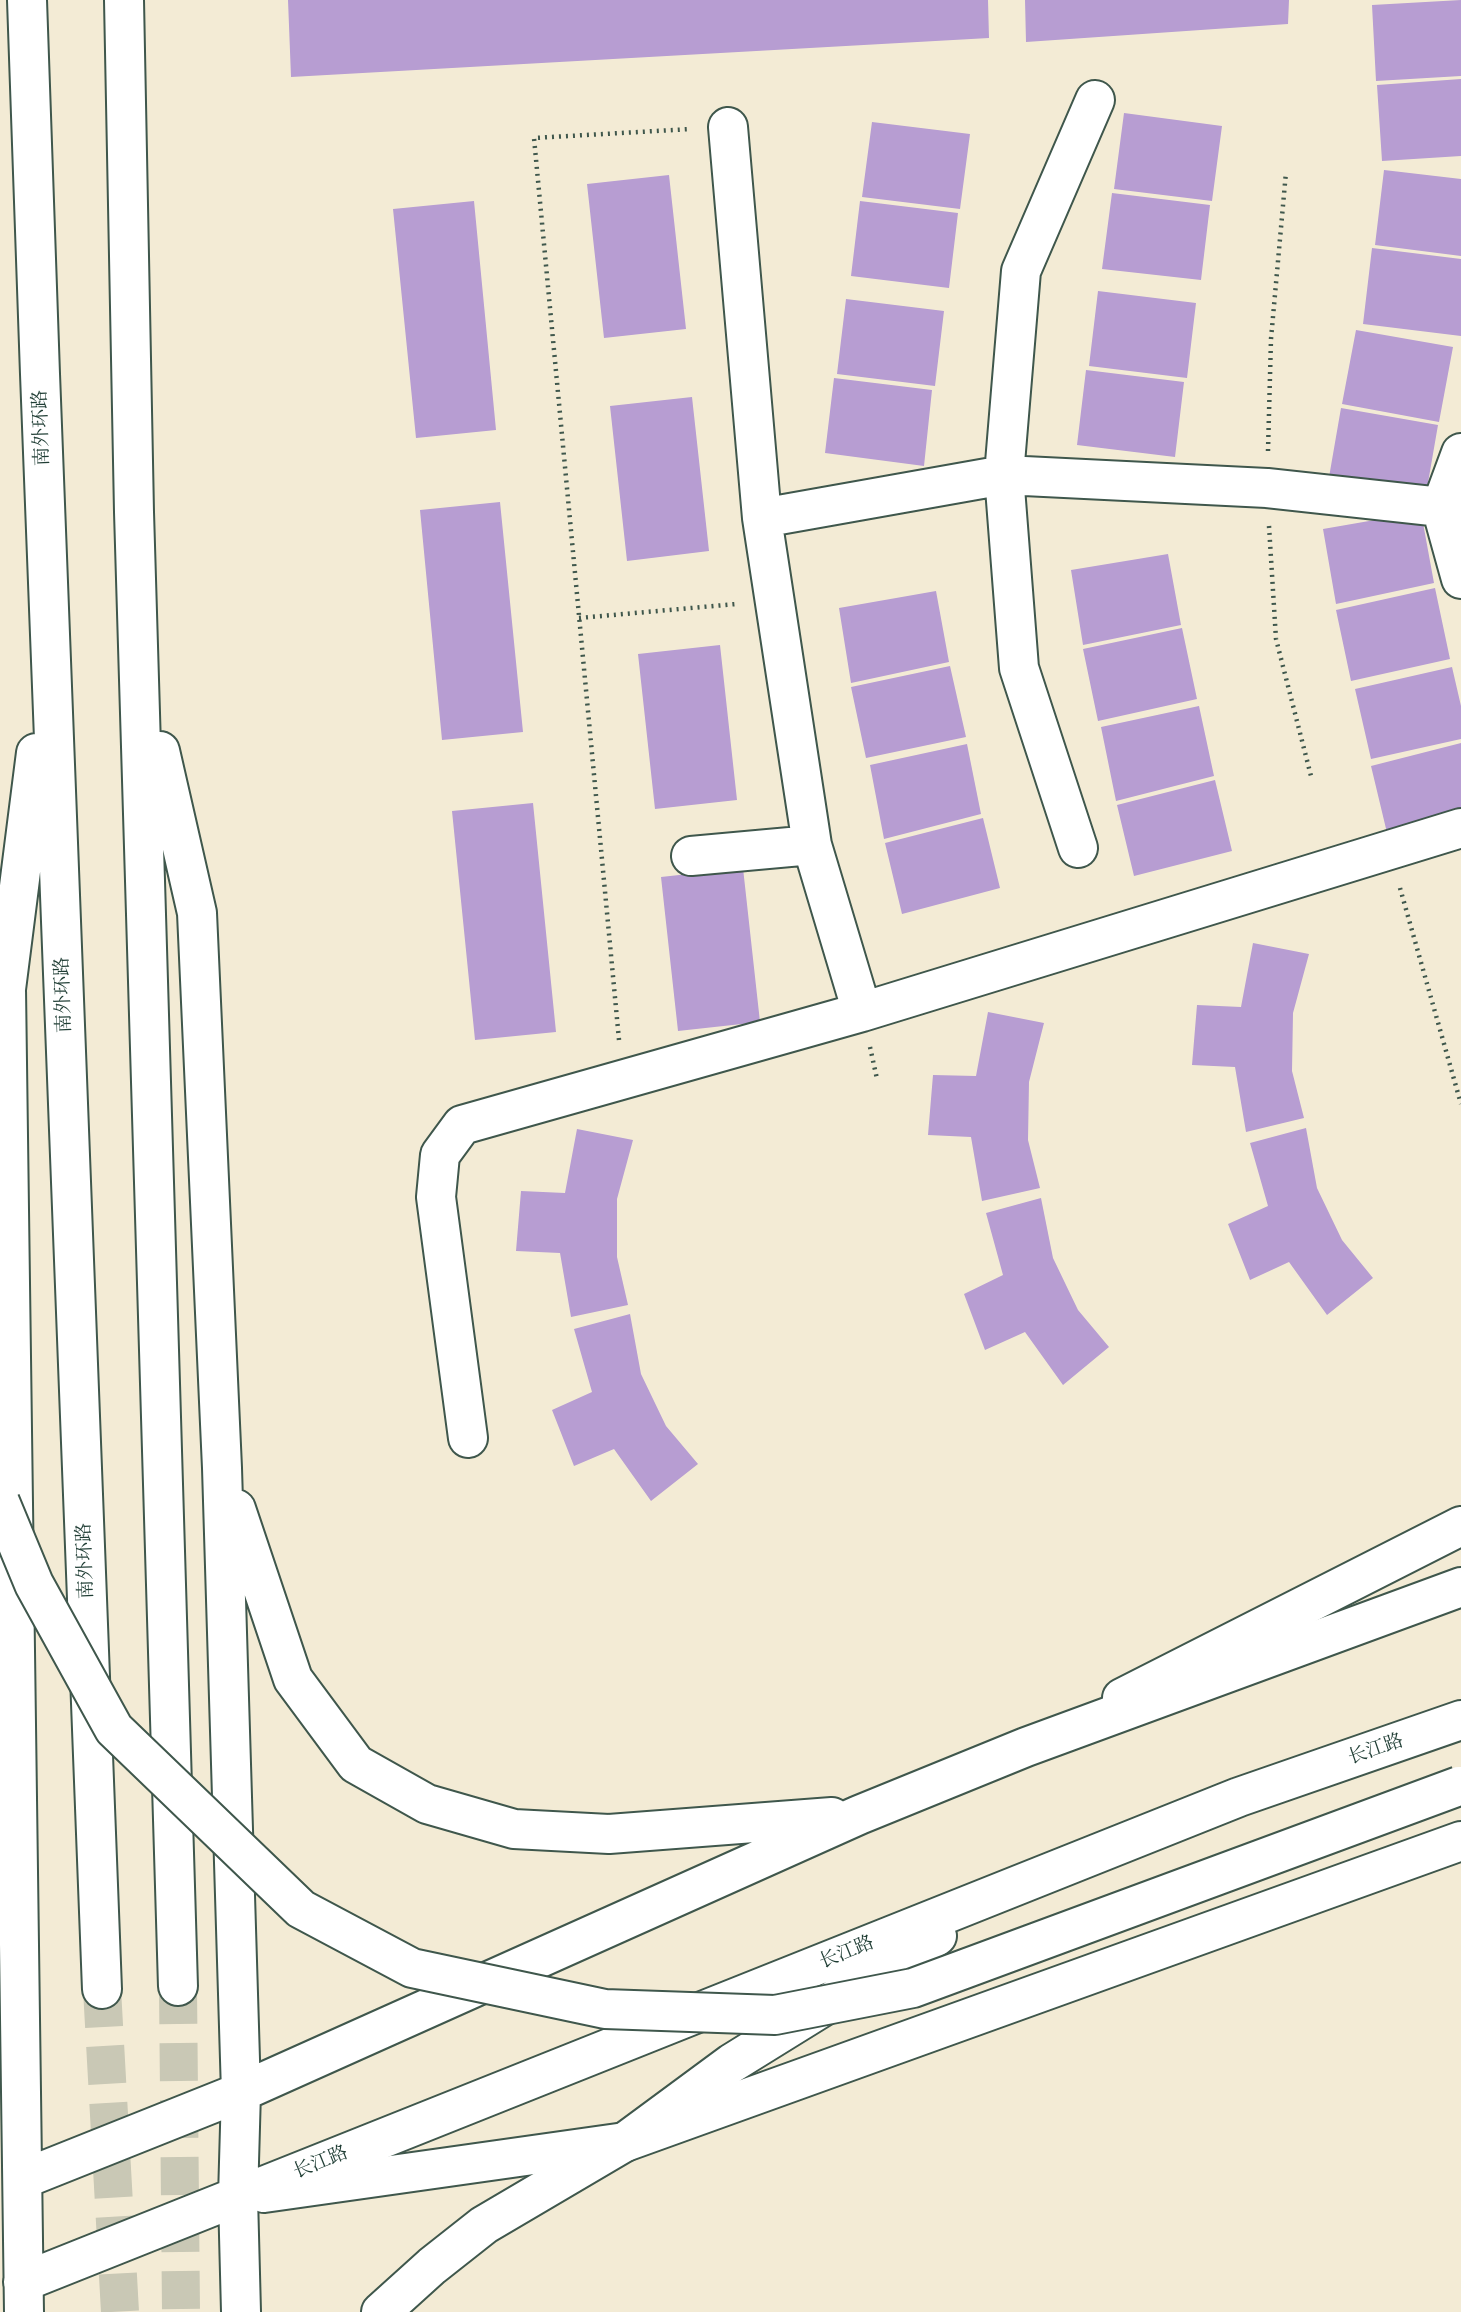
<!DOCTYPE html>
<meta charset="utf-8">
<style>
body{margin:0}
canvas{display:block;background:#f3ebd5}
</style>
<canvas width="1461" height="2312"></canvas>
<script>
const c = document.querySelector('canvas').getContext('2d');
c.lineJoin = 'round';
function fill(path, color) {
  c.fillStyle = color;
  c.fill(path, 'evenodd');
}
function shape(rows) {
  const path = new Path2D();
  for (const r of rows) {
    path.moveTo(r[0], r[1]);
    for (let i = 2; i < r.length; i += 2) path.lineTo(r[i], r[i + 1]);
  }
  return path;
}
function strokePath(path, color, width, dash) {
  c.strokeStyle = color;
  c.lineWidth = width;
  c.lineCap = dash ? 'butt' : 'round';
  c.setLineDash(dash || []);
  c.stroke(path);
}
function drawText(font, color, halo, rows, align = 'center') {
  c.font = font + ' Alegreya,"Noto Serif SC",serif';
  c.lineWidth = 5;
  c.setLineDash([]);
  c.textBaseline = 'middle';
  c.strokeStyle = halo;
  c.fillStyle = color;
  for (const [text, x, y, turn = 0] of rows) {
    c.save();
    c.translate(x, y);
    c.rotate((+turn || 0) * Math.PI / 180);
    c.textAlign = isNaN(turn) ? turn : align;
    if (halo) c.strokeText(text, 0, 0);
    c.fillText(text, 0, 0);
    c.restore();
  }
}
fill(shape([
 [288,0,988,0,989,38,291,77],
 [1025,0,1289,0,1288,24,1026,42],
 [1461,0,1461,76,1376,81,1372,5],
 [1461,79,1461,156,1382,161,1377,85],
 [1124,113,1222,126,1212,201,1114,189],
 [872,122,970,134,960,209,862,197],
 [1384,170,1461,179,1461,256,1375,245],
 [669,175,686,329,604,338,587,184],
 [1112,193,1210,205,1201,280,1102,269],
 [474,201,496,430,416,438,393,209],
 [860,201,958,213,949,288,851,276],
 [1372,248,1461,259,1461,336,1363,324],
 [1098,291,1196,303,1187,378,1089,366],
 [846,299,944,311,935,386,837,374],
 [1356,330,1453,347,1439,422,1342,404],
 [1086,370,1184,382,1175,457,1077,445],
 [834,378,932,390,924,466,825,453],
 [692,397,709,551,627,561,610,406],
 [1341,408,1438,425,1425,500,1328,483],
 [500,502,523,732,442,740,420,510],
 [1421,512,1434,583,1336,604,1323,529],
 [1168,554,1181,625,1083,645,1071,570],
 [1435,588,1450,659,1351,681,1336,610],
 [936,591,949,662,851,683,839,608],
 [1182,628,1197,699,1098,721,1083,649],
 [720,645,737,800,655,809,638,654],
 [950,666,966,737,866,758,851,687],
 [1452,667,1461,706,1461,739,1371,759,1355,689],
 [1199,706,1214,776,1116,801,1101,727],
 [1461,743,1461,818,1388,837,1371,766],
 [967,744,981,814,884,839,870,765],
 [1215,780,1232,851,1134,876,1117,805],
 [533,803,556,1032,475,1040,452,811],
 [983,818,1000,888,902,914,885,843],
 [743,868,760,1022,678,1031,661,877],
 [1253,943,1309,954,1293,1013,1292,1071,1304,1118,1246,1132,1235,1067,1192,1065,1197,1005,1241,1007],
 [988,1012,1044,1023,1029,1082,1028,1140,1040,1188,982,1201,971,1137,928,1135,933,1075,976,1076],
 [1306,1128,1317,1188,1342,1240,1373,1278,1327,1315,1289,1262,1250,1280,1228,1224,1268,1206,1250,1143],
 [577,1129,633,1140,617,1199,617,1257,628,1305,571,1317,560,1253,516,1251,521,1191,565,1193],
 [1041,1198,1053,1258,1078,1310,1109,1347,1063,1385,1025,1332,985,1350,964,1294,1003,1275,986,1213],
 [630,1314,641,1374,666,1426,698,1464,651,1501,614,1449,574,1466,552,1410,592,1392,574,1329]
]), '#b79dd2');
strokePath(shape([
 [178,1986,181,2312],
 [102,1989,120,2312]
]), '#c9c8b5', 38, [38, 19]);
const street = shape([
 [728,127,762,518,812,845,862,1012],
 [1461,453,1441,507,1461,579],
 [762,518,1004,475,1267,488,1441,507],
 [1078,848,1019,668,1004,475,1021,271,1095,100],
 [691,856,812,845],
 [468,1438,436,1197,440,1155,462,1125,862,1012,1461,828]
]);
const secondary = shape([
 [1122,1698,1461,1526],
 [264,2193,625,2142,1461,1841]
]);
const highway = shape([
 [27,0,40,374,102,1989],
 [124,0,134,512,178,1986],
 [160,751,197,913,222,1468,241,2092,238,2197,241,2312],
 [236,1509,293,1679,356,1764,427,1804,514,1829,609,1834,832,1817],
 [23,2179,241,2092,859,1815,1026,1747,1461,1587],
 [23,2282,1239,1797,1461,1720],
 [24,2312,6,989,36,753],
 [381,2312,432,2266,484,2225,625,2142,732,2063,937,1936]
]);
strokePath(street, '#3f574c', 42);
strokePath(secondary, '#3f574c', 42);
strokePath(highway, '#3f574c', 42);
strokePath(shape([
 [1268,451,1271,339,1286,172],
 [1269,526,1276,639,1311,776],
 [579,618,736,604],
 [1400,888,1461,1104],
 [619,1040,534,138,691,129],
 [870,1047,877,1079]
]), '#3f574c', 4.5, [2, 5]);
strokePath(street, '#fff', 38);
strokePath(secondary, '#fff', 38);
strokePath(highway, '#fff', 38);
const highwayBridge = shape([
 [0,1502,34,1584,114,1729,301,1909,412,1968,605,2009,775,2015,913,1988,1459,1786]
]);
strokePath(highwayBridge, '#3f574c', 42, []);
strokePath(highwayBridge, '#fff', 38);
drawText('19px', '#1f3d34', '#fff', [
 ["南外环路",42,428,-92],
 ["南外环路",64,995,-92],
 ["南外环路",86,1561,-92],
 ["长江路",1376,1750,-19],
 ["长江路",847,1953,-22],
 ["长江路",321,2163,-22]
]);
</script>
